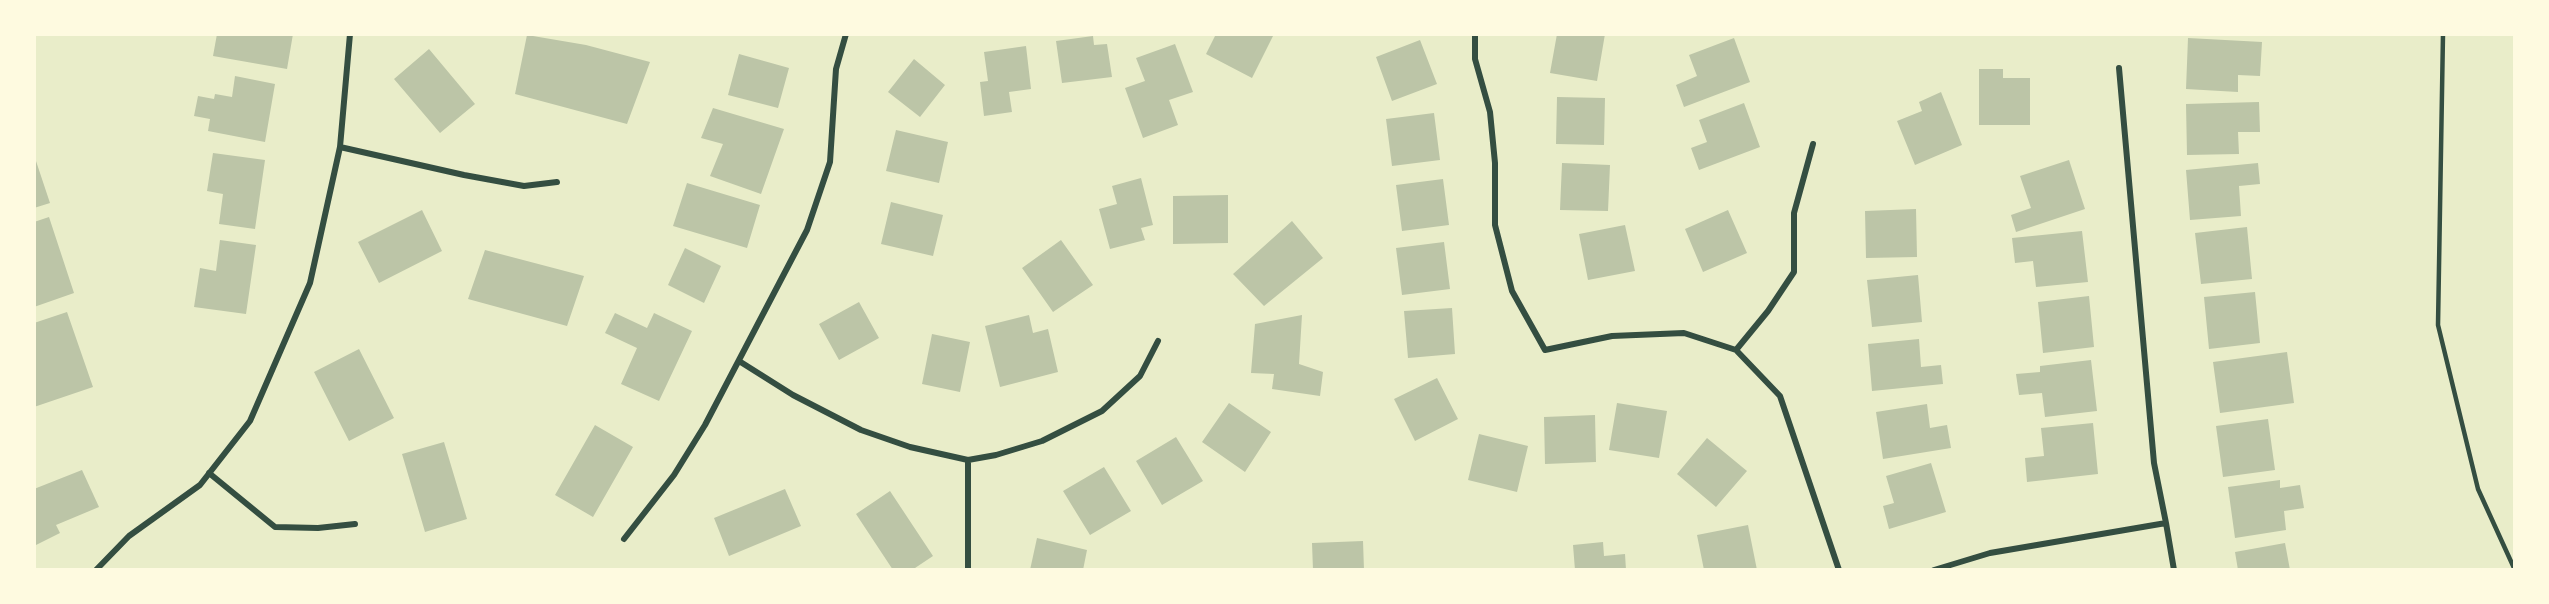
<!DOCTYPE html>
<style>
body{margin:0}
#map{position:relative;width:2549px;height:604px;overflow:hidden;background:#e9edc9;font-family:Barlow,sans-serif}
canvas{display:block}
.frame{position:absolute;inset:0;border:36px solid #fefae0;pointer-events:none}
</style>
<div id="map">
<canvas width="2549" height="604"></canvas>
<div class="frame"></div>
</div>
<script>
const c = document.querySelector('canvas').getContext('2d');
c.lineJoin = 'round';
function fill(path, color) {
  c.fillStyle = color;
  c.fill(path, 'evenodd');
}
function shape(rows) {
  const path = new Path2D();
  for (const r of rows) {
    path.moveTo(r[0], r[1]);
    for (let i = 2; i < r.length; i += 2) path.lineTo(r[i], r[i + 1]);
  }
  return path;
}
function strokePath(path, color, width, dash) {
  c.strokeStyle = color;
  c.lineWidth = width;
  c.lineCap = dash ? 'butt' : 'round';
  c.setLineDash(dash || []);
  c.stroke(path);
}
fill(shape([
 [217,34,293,34,287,69,213,56],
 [1216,34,1274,34,1252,78,1206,54],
 [1557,34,1605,34,1597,81,1550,73],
 [527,35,586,45,650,62,627,124,515,94],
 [1093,36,1094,45,1107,44,1112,77,1062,83,1056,41],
 [1734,38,1750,82,1684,107,1676,85,1697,76,1689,55],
 [2188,38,2262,42,2260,76,2238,75,2238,92,2186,89],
 [1420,40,1437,84,1392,101,1376,57],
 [1175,44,1193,92,1169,100,1178,125,1143,138,1125,88,1145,81,1136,58],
 [1026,46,1031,89,1009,92,1012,112,984,116,980,82,988,81,984,52],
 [429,49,475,104,440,133,394,79],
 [739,54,789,68,778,108,728,95],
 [914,59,945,85,920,117,888,92],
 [1979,69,2003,69,2003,78,2030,78,2030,125,1979,125],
 [235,76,275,84,265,142,208,131,210,119,194,116,198,96,214,99,215,94,232,97],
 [1941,92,1962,145,1915,165,1897,121,1922,111,1919,102],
 [1557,97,1605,98,1604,145,1556,144],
 [2259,102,2260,132,2238,132,2239,154,2187,155,2186,104],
 [1744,103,1760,147,1699,170,1691,148,1707,142,1699,120],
 [713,108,784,129,761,194,710,176,723,144,701,138],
 [1434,113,1440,160,1392,166,1386,119],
 [896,130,948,142,939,183,886,171],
 [213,153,265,160,255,229,219,224,223,194,207,191],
 [35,158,50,203,34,208,34,159],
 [2069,160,2085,209,2016,232,2011,215,2031,208,2020,176],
 [1562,163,1610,165,1608,211,1560,210],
 [2258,163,2260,184,2239,186,2241,216,2190,220,2186,170],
 [1141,178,1153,225,1141,228,1145,240,1110,249,1099,209,1117,204,1112,186],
 [1443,179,1449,225,1402,231,1396,185],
 [687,183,760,205,747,248,673,226],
 [1228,195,1228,243,1173,244,1173,196],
 [891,202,943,215,933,256,881,244],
 [1916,209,1917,257,1866,258,1865,211],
 [422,210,442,251,379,283,358,242],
 [1728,210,1747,253,1703,272,1685,229],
 [49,217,74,293,34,307,34,222],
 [1292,221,1323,258,1264,306,1233,274],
 [1625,225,1635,271,1588,280,1579,234],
 [2247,227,2252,279,2201,284,2195,233],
 [2082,231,2088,282,2036,287,2033,261,2015,263,2012,238],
 [220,240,256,245,246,314,194,307,200,268,216,271],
 [1061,240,1093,285,1053,312,1022,268],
 [1444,242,1450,289,1402,295,1396,248],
 [685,248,721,266,704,303,668,285],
 [485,250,584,276,567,326,468,299],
 [1918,275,1922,322,1872,327,1867,280],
 [2255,292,2260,343,2209,349,2204,297],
 [2089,296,2094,347,2043,353,2038,302],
 [859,302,879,338,839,360,819,324],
 [1452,308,1455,354,1408,358,1404,311],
 [67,312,93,387,34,407,34,323],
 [615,313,647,328,654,313,692,331,659,401,621,384,637,348,605,333],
 [1029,315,1033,333,1048,329,1058,372,1000,387,985,326],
 [1302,315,1299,364,1323,372,1320,396,1272,389,1274,374,1251,373,1255,324],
 [932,334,970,342,960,392,922,384],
 [1919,339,1921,367,1941,365,1943,384,1872,391,1868,344],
 [359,349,394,418,349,441,314,372],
 [2287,352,2294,403,2220,413,2213,362],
 [2091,360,2097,411,2045,417,2042,393,2019,395,2016,374,2040,372,2040,366],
 [1437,378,1458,419,1415,441,1394,399],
 [1229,403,1271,432,1245,472,1202,442],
 [1617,403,1667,411,1659,458,1609,450],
 [1927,404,1930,428,1947,425,1951,448,1883,459,1876,412],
 [1595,415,1596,462,1545,464,1544,417],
 [2268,419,2275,470,2223,477,2216,426],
 [2093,423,2098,474,2027,482,2025,458,2044,456,2041,428],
 [595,425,633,447,593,517,555,495],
 [1479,434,1528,446,1517,492,1468,480],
 [1176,437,1203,481,1162,505,1136,461],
 [1707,438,1747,471,1716,507,1677,474],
 [444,442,467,519,425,532,402,454],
 [1931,463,1946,512,1889,529,1883,506,1894,503,1886,476],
 [1104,467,1131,511,1090,535,1063,491],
 [82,470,99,507,56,525,60,533,34,546,34,489],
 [2280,480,2280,488,2300,485,2304,508,2284,511,2286,530,2235,538,2228,487],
 [785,489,801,526,729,556,714,518],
 [890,491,933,556,912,570,893,570,856,514],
 [1748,525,1757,570,1704,570,1697,535],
 [1037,538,1087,550,1083,570,1030,570],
 [1363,541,1364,570,1313,570,1312,543],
 [1603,542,1604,556,1625,554,1626,570,1575,570,1573,545],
 [2285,543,2290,570,2238,570,2235,552]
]), '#bcc5a7');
strokePath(shape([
 [2443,34,2438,325,2478,489,2514,568]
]), '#344e41', 4.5);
strokePath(shape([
 [1475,34,1475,59,1490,112,1495,163,1495,225,1512,291,1545,350,1612,336,1684,333,1736,350,1780,396,1839,570],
 [340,147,464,175,524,186,557,182],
 [1736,350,1768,311,1794,272,1794,213,1813,144],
 [739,361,793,395,861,430,910,447,968,460,996,455,1042,441,1102,411,1140,376,1158,341],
 [209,473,275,527,318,528,355,524],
 [2166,523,2174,570],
 [624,539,674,475,705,425,807,230,830,162,836,69,846,34],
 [96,570,129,536,200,485,250,421,310,283,340,147,350,34],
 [968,570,968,460],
 [1934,570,1990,553,2166,523,2154,463,2119,68]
]), '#344e41', 6);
</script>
